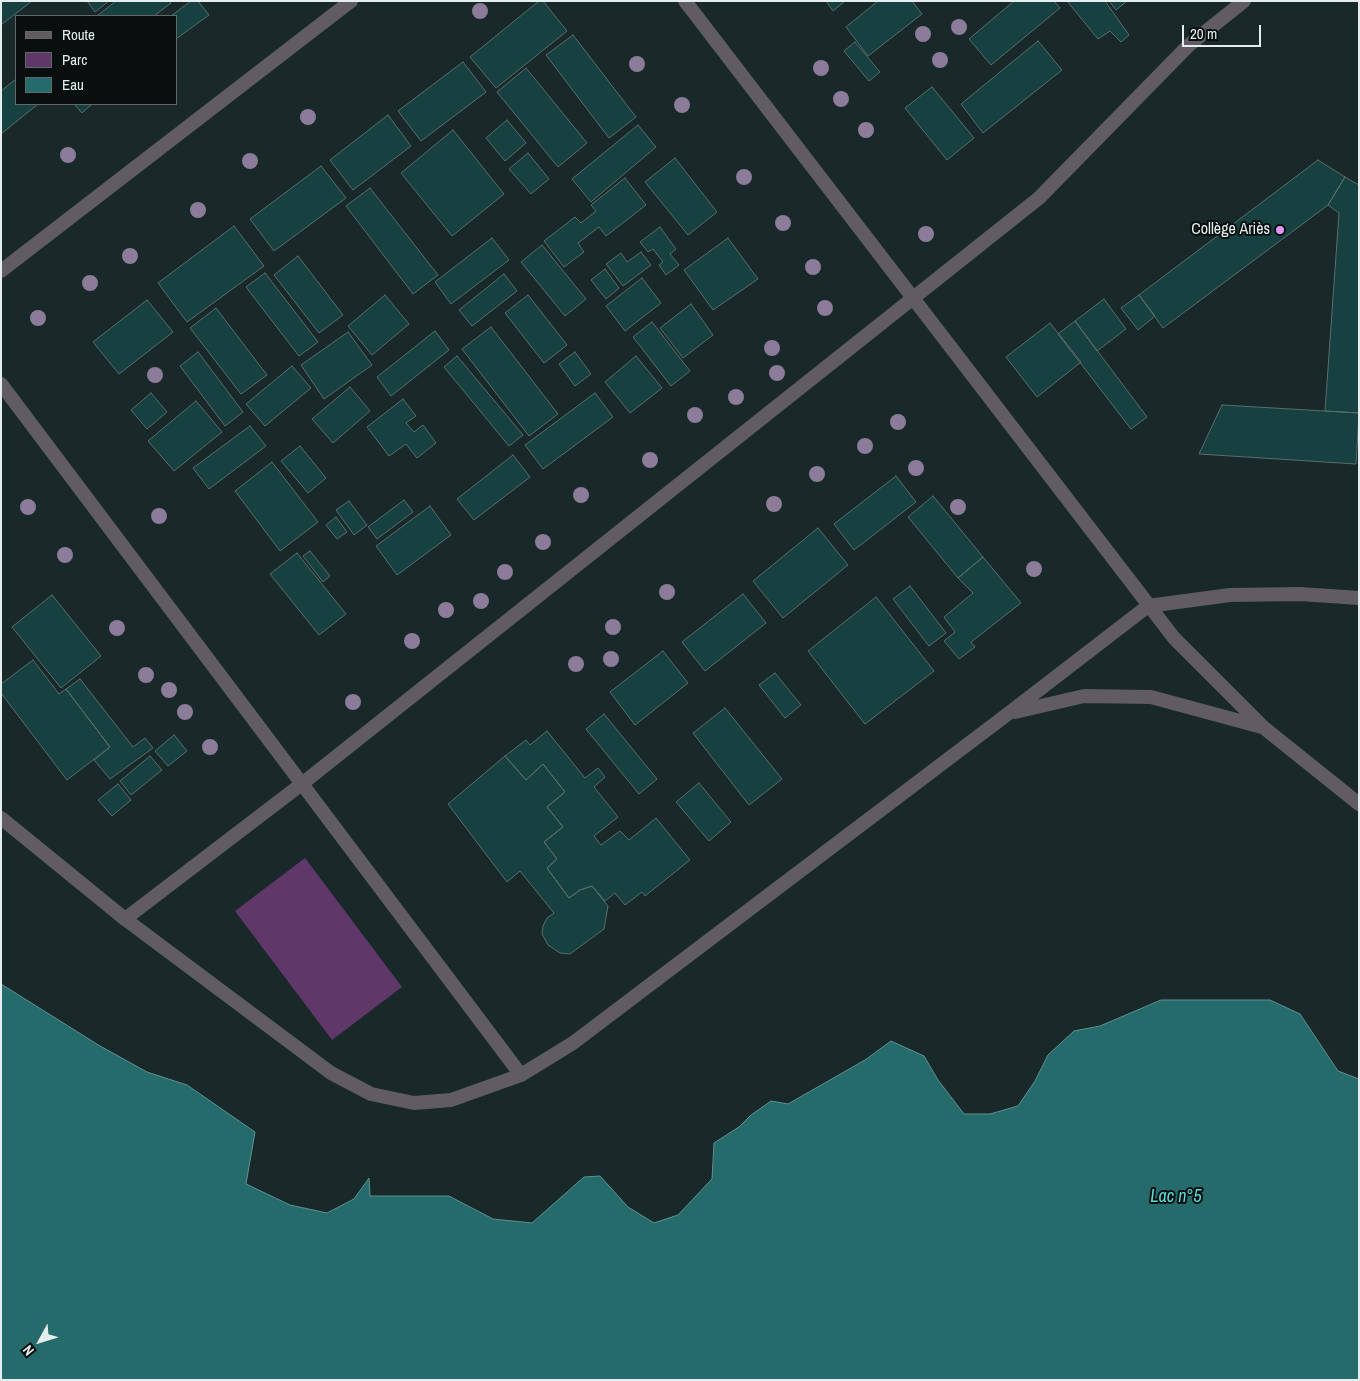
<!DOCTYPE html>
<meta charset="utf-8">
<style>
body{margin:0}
#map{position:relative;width:1360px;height:1381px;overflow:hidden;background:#192828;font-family:"Archivo Narrow",sans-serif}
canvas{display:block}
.frame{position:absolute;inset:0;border:2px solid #e5eeee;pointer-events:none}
.legend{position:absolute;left:15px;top:15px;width:162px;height:90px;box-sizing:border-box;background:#090f0f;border:1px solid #616868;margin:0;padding:6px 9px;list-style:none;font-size:15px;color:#e5eeee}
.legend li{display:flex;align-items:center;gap:10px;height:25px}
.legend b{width:25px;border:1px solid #616868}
.north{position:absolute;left:15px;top:1316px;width:50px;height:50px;-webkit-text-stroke:4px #090f0f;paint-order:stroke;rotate:231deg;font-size:14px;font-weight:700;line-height:20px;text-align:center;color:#e5eeee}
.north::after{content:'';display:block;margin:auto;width:18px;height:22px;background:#e5eeee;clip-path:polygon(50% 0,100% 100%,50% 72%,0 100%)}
.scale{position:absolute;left:1182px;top:25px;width:79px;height:22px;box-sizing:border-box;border:2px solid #e5eeee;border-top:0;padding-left:6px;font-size:15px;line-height:18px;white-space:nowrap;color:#e5eeee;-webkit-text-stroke:4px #090f0f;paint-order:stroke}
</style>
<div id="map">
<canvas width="1360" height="1381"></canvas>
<div class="frame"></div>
<ul class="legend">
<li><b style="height:6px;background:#605c61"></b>Route</li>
<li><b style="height:14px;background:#5f3869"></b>Parc</li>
<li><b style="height:14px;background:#266b6c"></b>Eau</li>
</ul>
<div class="north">N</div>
<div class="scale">20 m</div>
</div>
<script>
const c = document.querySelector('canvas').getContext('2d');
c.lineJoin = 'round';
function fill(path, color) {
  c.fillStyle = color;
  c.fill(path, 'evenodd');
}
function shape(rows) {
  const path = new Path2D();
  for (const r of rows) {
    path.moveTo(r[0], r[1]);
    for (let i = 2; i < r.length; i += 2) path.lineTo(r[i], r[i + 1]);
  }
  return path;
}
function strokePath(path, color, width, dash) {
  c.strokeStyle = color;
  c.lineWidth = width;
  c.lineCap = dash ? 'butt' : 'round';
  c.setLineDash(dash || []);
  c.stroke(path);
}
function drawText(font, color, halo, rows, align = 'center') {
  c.font = font + ' "Archivo Narrow",sans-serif';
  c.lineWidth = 4;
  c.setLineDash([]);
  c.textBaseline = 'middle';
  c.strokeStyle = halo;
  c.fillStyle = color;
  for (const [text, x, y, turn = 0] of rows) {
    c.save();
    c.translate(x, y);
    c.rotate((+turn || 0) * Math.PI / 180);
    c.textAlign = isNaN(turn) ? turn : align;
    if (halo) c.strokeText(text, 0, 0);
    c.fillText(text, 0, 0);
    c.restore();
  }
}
fill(shape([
 [305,858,402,987,332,1040,235,911]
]), '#5f3869');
const water = shape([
 [1,984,100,1046,147,1072,187,1085,255,1132,246,1184,290,1205,327,1213,354,1199,369,1178,370,1196,449,1196,493,1219,532,1223,584,1177,600,1176,628,1207,654,1223,678,1215,712,1179,714,1143,739,1127,751,1115,771,1101,788,1104,865,1060,891,1041,924,1056,938,1080,964,1114,990,1114,1018,1106,1035,1081,1048,1055,1074,1031,1100,1026,1161,1000,1270,1000,1300,1014,1338,1071,1359,1079,1359,1380,1,1380,1,984]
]);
fill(water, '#266b6c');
strokePath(water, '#5f9293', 1);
const building = shape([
 [1,1,32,1,1,25,1,1],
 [87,1,109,1,95,12,87,1],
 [116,1,169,1,171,3,154,16,97,16,116,1],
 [191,1,198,1,209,15,176,39,176,16,171,16,191,1],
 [539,1,543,1,567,31,496,88,470,57,539,1],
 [826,1,845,1,833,11,826,1],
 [878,1,912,1,922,14,868,56,846,27,878,1],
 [1014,1,1054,1,1060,8,991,65,969,39,1014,1],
 [1067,1,1105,1,1129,35,1121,42,1110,31,1098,39,1067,1],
 [1109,1,1127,1,1116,10,1109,1],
 [573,35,636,117,609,138,546,55,573,35],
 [1038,41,1062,70,983,133,961,104,1038,41],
 [855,42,880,72,869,81,844,51,855,42],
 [463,62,486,92,421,141,398,111,463,62],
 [526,68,587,143,558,167,497,92,526,68],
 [16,79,16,104,38,104,1,134,1,91,16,79],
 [932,87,974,138,947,160,905,108,932,87],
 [74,104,92,104,82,113,74,104],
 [388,115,411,146,353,190,330,160,388,115],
 [507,120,526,143,505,161,486,138,507,120],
 [638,125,656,147,591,202,572,179,638,125],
 [453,130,504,194,452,236,401,173,453,130],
 [528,153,549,179,531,194,509,169,528,153],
 [675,158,717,212,688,235,645,182,675,158],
 [1318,160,1345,177,1328,205,1163,328,1139,295,1318,160],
 [321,166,346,198,274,251,250,219,321,166],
 [1345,177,1359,185,1359,413,1325,411,1339,213,1328,205,1345,177],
 [625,178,646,205,606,236,599,227,578,243,584,252,564,267,544,241,575,217,581,223,596,211,591,205,625,178],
 [370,188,438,275,413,294,346,206,370,188],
 [234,226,264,266,187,322,158,283,234,226],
 [660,227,676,249,670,254,679,265,666,275,659,265,663,262,653,249,648,252,640,242,660,227],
 [492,238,509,260,451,304,435,282,492,238],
 [728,238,758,279,713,310,684,270,728,238],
 [542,245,586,299,565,316,521,262,542,245],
 [641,252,651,265,623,286,606,264,621,253,627,262,641,252],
 [298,256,343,315,319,333,274,275,298,256],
 [605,269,619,288,606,299,591,280,605,269],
 [265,273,318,342,299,356,246,287,265,273],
 [504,274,517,291,472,326,459,310,504,274],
 [642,278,661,303,625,331,606,306,642,278],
 [385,295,409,324,372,355,348,326,385,295],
 [528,295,567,345,544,363,505,313,528,295],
 [1139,295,1155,316,1138,330,1121,308,1139,295],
 [1104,299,1126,329,1097,351,1075,321,1104,299],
 [147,300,173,332,119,374,93,342,147,300],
 [691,304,713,335,683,358,660,328,691,304],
 [216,308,267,375,241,394,190,328,216,308],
 [1075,321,1147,417,1131,429,1058,334,1075,321],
 [652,322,690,371,671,386,633,337,652,322],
 [1050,323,1081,362,1037,397,1006,357,1050,323],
 [491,327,558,414,529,436,462,349,491,327],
 [435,331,449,350,391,396,377,377,435,331],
 [348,332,372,365,324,399,301,365,348,332],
 [198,352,243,412,225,426,180,366,198,352],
 [575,352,591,374,575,386,559,364,575,352],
 [457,356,523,435,509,446,444,367,457,356],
 [636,356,662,388,630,413,605,382,636,356],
 [292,366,311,388,265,426,246,404,292,366],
 [350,387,370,411,333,443,312,419,350,387],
 [151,393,167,412,147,429,131,410,151,393],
 [595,393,613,417,543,469,525,445,595,393],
 [403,399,416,416,406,423,414,432,423,425,436,443,417,458,406,444,389,456,367,427,403,399],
 [196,401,222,432,174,471,148,441,196,401],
 [1222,405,1359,413,1356,464,1199,454,1222,405],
 [250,426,266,446,209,489,193,468,250,426],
 [300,446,326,478,308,493,281,461,300,446],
 [513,455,530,477,474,520,457,499,513,455],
 [272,462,318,522,280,551,235,491,272,462],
 [896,476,916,502,854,550,834,524,896,476],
 [933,496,983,557,958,578,908,517,933,496],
 [404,500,413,512,377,539,368,527,404,500],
 [349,501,367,525,354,535,336,510,349,501],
 [430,506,451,535,397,575,376,546,430,506],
 [336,517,347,532,337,539,326,525,336,517],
 [818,528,848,565,783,618,753,581,818,528],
 [310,551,330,576,323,582,303,556,310,551],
 [297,553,346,614,319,635,270,574,297,553],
 [983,557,1021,603,971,642,975,647,959,659,944,641,955,632,944,617,973,593,958,578,983,557],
 [910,586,946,633,929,646,893,599,910,586],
 [743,594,766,623,705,671,682,642,743,594],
 [52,595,101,656,61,688,12,627,52,595],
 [876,597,934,671,865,724,808,651,876,597],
 [663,651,688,683,635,725,610,692,663,651],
 [33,660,59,694,66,689,110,747,67,780,1,693,1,684,33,660],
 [775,673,801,705,785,718,759,685,775,673],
 [80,679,133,747,145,738,153,748,110,779,94,760,110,747,66,689,80,679],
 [725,708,782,779,749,805,693,733,725,708],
 [604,714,657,779,639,794,586,729,604,714],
 [547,731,585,778,598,768,605,777,594,787,618,817,594,836,601,845,620,831,629,840,656,818,690,860,645,896,642,892,625,905,615,893,605,901,592,886,580,890,569,898,547,868,557,859,544,842,563,827,547,807,565,792,543,764,526,780,505,756,526,740,530,745,547,731],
 [174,735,187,751,168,766,155,751,174,735],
 [150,756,162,770,131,795,120,781,150,756],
 [505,756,526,780,543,764,565,792,547,807,563,827,544,842,557,859,547,868,569,898,580,890,592,886,608,906,604,929,570,954,560,953,548,945,542,934,543,926,547,918,554,913,520,871,507,882,448,804,505,756],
 [699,783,731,822,709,841,676,802,699,783],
 [118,784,131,800,112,816,98,800,118,784]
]);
fill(building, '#174040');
strokePath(building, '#5b6d6d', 1);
strokePath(shape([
 [1,271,351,1],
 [1,384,521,1075],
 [125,919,303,783,1039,198,1189,45,1244,1]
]), '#605c61', 14);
strokePath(shape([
 [685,1,1174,638,1263,727,1359,804],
 [1015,712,1084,696,1151,697,1262,727],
 [1,818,125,919,331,1073,371,1094,414,1103,451,1100,521,1075,573,1043,1009,713,1148,606,1230,595,1300,594,1359,598]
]), '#605c61', 14);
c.fillStyle = '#8c7c9a';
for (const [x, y] of [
 [480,11],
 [959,27],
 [923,34],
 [940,60],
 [637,64],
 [821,68],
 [841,99],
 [682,105],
 [308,117],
 [866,130],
 [68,155],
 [250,161],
 [744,177],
 [198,210],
 [783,223],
 [926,234],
 [130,256],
 [813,267],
 [90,283],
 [825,308],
 [38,318],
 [772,348],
 [777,373],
 [155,375],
 [736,397],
 [695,415],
 [898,422],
 [865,446],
 [650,460],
 [916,468],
 [817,474],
 [581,495],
 [774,504],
 [28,507],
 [958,507],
 [159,516],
 [543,542],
 [65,555],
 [1034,569],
 [505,572],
 [667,592],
 [481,601],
 [446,610],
 [613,627],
 [117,628],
 [412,641],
 [611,659],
 [576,664],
 [146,675],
 [169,690],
 [353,702],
 [185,712],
 [210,747]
]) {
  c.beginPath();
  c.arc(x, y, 8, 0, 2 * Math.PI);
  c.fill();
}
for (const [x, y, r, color] of [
 [1280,230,5,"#de98f2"]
]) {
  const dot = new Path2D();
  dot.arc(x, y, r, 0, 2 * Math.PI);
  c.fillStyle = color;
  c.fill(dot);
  strokePath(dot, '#090f0f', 2);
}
drawText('16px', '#e5eeee', '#090f0f', [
 ["Collège Ariès",1270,230]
], 'right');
drawText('italic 18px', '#59dedf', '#090f0f', [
 ["Lac n°5",1176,1197]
]);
</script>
